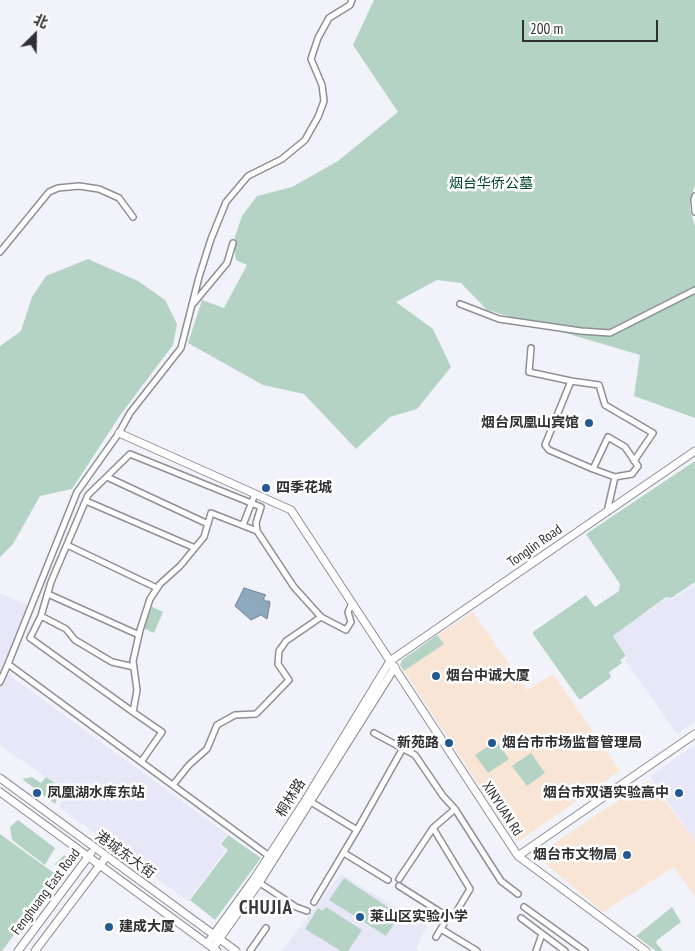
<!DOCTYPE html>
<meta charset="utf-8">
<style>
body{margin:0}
#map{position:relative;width:695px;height:951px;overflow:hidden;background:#f2f2fb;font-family:"PT Sans Narrow","Noto Sans SC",sans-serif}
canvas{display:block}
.north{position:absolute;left:10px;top:10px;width:50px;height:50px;-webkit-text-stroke:4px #fff;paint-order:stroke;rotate:23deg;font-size:14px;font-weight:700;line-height:20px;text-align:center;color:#303033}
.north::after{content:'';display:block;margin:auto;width:18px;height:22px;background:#303033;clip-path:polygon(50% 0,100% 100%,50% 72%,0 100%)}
.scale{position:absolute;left:522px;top:20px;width:136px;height:22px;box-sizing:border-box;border:2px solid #303033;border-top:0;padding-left:6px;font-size:15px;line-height:18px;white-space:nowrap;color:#303033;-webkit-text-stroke:4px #fff;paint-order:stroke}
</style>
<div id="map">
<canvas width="695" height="951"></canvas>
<div class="north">北</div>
<div class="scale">200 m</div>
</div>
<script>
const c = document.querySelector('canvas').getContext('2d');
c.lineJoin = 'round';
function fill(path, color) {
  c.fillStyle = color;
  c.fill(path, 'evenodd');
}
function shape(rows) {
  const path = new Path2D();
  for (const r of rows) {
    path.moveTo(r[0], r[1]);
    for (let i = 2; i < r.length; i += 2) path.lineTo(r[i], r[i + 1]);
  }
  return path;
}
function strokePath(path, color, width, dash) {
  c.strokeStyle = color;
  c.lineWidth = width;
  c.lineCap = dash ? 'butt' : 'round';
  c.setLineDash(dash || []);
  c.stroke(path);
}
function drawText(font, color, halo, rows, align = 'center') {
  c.font = font + ' "PT Sans Narrow","Noto Sans SC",sans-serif';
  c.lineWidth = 5;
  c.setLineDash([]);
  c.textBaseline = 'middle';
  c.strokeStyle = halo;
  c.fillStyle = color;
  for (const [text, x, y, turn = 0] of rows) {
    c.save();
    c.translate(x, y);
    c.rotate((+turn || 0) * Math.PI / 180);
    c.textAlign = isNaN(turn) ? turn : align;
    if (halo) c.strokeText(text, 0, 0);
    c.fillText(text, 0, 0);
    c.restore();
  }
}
fill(shape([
 [473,612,527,690,553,674,620,771,519,841,515,840,404,671,443,644,437,635],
 [649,780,695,841,695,897,674,867,603,912,541,860,541,852]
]), '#f9e5d5');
fill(shape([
 [695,584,695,721,677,734,625,660,628,657,613,636,668,597,671,600],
 [0,593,29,606,2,670,227,834,219,845,226,850,188,901,59,807,65,791,0,745],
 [695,745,695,841,650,776],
 [341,874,427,926,416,948,419,951,282,951]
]), '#e8e7f7');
fill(shape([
 [374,0,695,0,695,185,690,200,690,210,695,226,695,418,634,396,640,355,487,310,461,283,437,280,396,302,433,329,451,367,417,409,390,417,356,449,304,394,263,385,188,343,202,300,224,308,247,265,236,260,233,243,242,216,257,196,292,187,338,161,398,112,353,45],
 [88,259,138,281,165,300,177,324,173,345,121,414,72,489,40,496,13,544,0,557,0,346,21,331,32,297,46,276],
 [695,461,695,582,671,598,666,597,613,636,626,656,620,660,622,663,609,672,611,676,610,678,581,699,579,699,533,634,533,632,586,595,595,607,619,591,620,584,586,534],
 [152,607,163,612,154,633,143,628],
 [437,635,444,644,404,671,400,665,402,660],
 [496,741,509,759,488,773,475,755],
 [531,753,545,773,527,786,512,766],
 [32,777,41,783,46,777,62,788,55,804,22,779],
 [18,820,55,848,45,865,12,840,10,827],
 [0,834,58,876,2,951,0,951],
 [228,835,261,858,215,920,190,900,228,850,221,844],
 [64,855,72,862,71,867,52,891,48,892,59,875,56,872,59,868,55,864],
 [344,878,400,915,386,936,329,900],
 [326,907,362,930,348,951,341,951,305,929,318,908,323,911],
 [672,907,681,922,657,940,656,943,663,951,656,951,636,936]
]), '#b4d3c4');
const water = shape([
 [244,588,266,595,264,597,264,601,269,601,270,603,267,619,261,615,251,620,235,606,244,588]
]);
fill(water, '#8ea8be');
strokePath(water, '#728494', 1);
const street = shape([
 [695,196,694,200,695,212],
 [0,252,49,192,58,188,79,186,99,189,119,198,133,217],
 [193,304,227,263,233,243],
 [460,304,499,319,581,331,610,333,695,290],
 [531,348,529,372,571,381,545,445,549,450,593,469,608,437,625,447,638,466,632,474,615,477,607,512],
 [571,381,599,385,605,405,653,433,634,461],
 [593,469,615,477],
 [107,477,208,524],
 [86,501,195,548],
 [243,525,255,494],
 [67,545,157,588],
 [48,594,139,635],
 [41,616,66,629,75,640,112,662,134,667],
 [8,664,77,492,119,433,130,413,181,348,199,277,211,239,226,202,248,176,282,159,305,140,318,117,324,101,322,85,311,59,318,38,329,18,350,5,352,0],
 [0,682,8,664,269,856],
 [133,712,30,638,41,616,51,582,88,495,130,454,261,507,256,523,257,531],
 [374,733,415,755,443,796,455,809,501,881,518,894],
 [141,762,162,732,133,712,137,690,133,661,140,630,150,599,160,584,180,566,204,537,211,513,257,531,294,587,321,617,346,630,351,622,348,612,352,603],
 [173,785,189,765,207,749,217,725,235,715,256,714,289,680,278,664,279,651,286,641,321,617],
 [311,802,357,830],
 [433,828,470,889,455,914,448,917,436,937],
 [344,853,388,880],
 [399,879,433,828,455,809],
 [257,881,296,907,307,911],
 [399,886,448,917],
 [314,902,357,830,403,748],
 [524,907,585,951],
 [521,918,565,951],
 [441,929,477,951],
 [250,951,266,928],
 [536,951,542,934]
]);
const secondary = shape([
 [119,433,291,510,518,856,646,951],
 [0,778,236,951],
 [0,792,217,951],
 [518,856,695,734],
 [207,944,254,879,303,804,390,661,695,451],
 [213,948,259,883,395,667],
 [18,951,91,853],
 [35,951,106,857]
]);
strokePath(street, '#908f97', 8);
strokePath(secondary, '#908f97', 9);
strokePath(street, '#fff', 5);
strokePath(secondary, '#fff', 7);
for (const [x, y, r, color] of [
 [589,423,5,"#235991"],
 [266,488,5,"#235991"],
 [436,676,5,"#235991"],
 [449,743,5,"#235991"],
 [492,743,5,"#235991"],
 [37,793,5,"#235991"],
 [679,793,5,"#235991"],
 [627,855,5,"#235991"],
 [360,917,5,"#235991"],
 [109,927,5,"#235991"]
]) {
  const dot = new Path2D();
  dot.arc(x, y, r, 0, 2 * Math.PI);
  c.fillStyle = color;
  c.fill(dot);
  strokePath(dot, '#fff', 2);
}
drawText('14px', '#034731', '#fff', [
 ["烟台华侨公墓",491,184]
]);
drawText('bold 14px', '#303033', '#fff', [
 ["烟台凤凰山宾馆",579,423,"right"],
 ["四季花城",276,488],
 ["烟台中诚大厦",446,676],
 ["新苑路",439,743,"right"],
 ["烟台市市场监督管理局",502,743],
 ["凤凰湖水库东站",47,793],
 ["烟台市双语实验高中",669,793,"right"],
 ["烟台市文物局",617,855,"right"],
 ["莱山区实验小学",370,917],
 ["建成大厦",119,927]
], 'left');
drawText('14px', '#303033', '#fff', [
 ["Tonglin Road",535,546,-35],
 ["桐林路",291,798,-58],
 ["XINYUAN Rd",502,809,57],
 ["港城东大街",125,855,36],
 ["Fenghuang East Road",46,892,-53]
]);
c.letterSpacing = '1px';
drawText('bold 19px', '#38373e', '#fff', [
 ["CHUJIA",266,909]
]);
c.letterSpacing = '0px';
</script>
